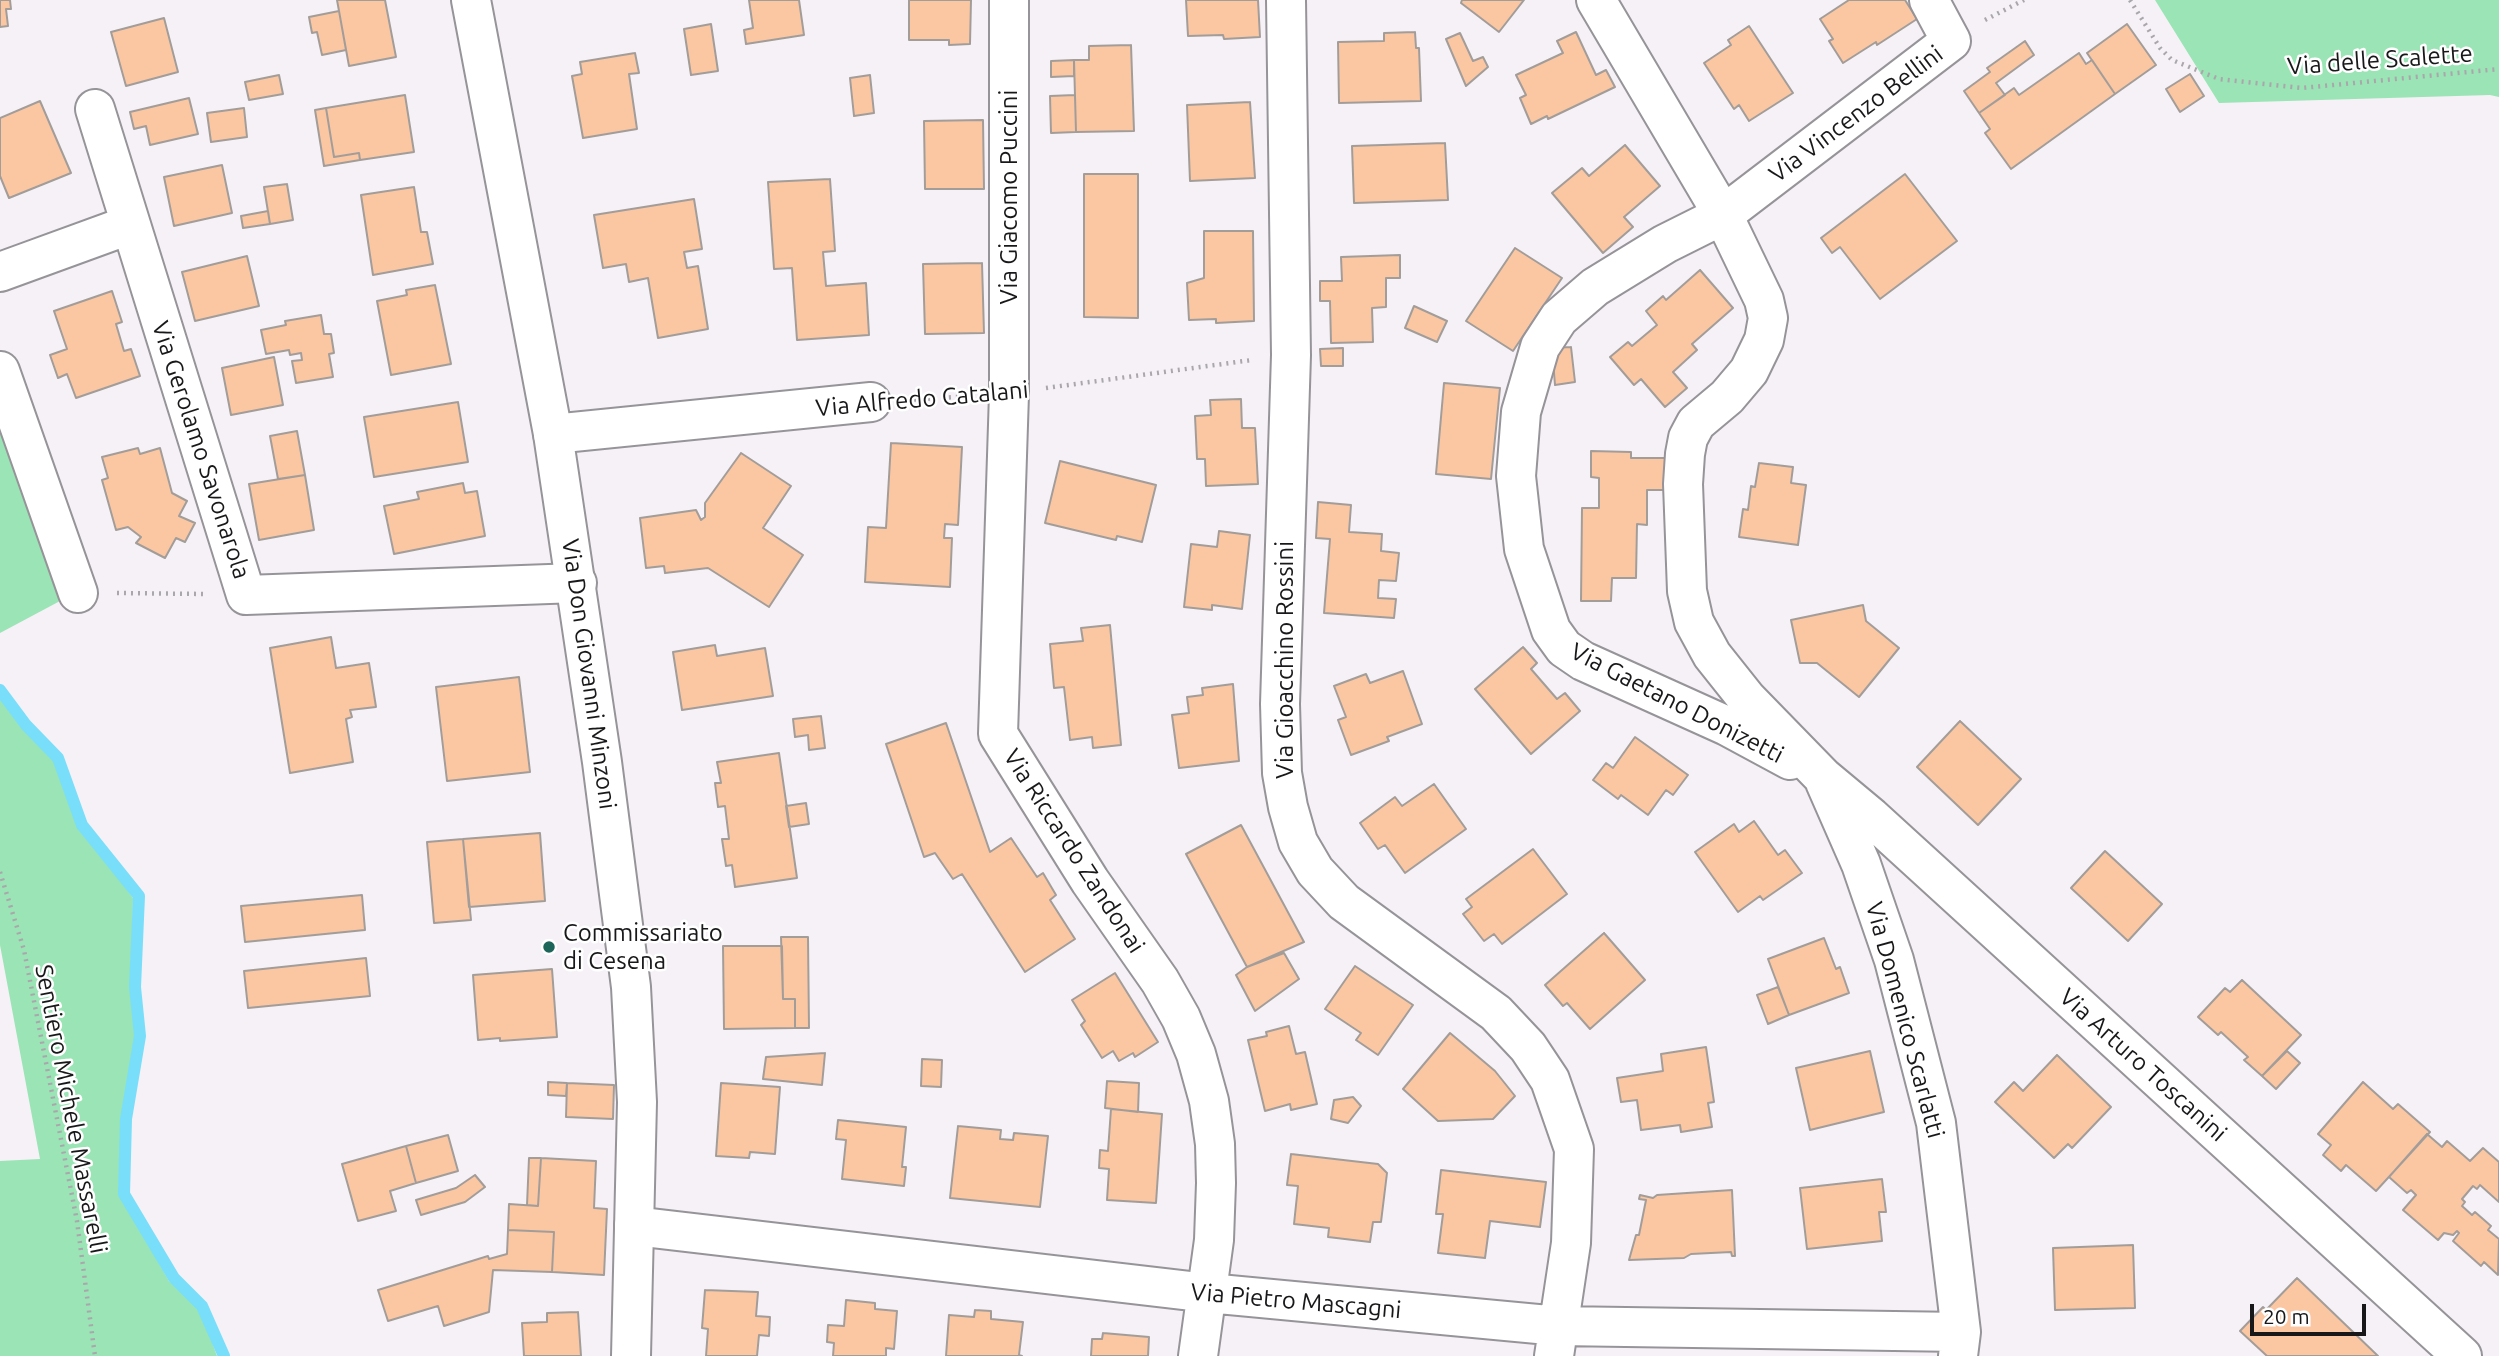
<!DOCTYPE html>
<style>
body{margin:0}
#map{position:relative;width:2499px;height:1356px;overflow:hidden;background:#f5f1f7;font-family:Ubuntu,sans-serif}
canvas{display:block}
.scale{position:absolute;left:2250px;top:1304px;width:116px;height:32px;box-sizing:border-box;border:4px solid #181719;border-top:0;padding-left:9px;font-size:21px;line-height:24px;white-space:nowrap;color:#181719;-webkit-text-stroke:5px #fff;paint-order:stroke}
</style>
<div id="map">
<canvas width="2499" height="1356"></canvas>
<div class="scale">20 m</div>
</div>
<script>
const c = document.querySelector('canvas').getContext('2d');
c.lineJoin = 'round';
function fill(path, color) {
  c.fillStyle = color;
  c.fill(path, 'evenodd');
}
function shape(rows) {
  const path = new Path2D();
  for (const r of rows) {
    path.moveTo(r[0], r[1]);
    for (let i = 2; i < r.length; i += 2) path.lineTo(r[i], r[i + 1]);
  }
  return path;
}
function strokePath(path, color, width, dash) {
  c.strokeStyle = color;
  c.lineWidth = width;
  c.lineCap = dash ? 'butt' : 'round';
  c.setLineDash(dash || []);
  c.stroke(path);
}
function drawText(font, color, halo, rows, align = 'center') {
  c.font = font + ' Ubuntu,sans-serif';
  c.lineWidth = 5;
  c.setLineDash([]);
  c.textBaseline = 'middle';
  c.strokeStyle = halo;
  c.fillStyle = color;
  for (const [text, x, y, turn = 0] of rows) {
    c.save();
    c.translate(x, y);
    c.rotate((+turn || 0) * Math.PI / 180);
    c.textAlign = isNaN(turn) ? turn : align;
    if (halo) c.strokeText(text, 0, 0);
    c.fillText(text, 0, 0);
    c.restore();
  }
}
fill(shape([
 [2155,0,2499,0,2499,97,2490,95,2219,103],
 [0,430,60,601,0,633],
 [0,695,16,717,56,760,80,825,133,898,132,990,135,1035,123,1119,120,1195,169,1281,200,1309,217,1356,0,1356,0,1161,40,1159,0,945]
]), '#9ae4b5');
strokePath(shape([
 [0,690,26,725,58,758,82,825,139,896,135,987,140,1036,126,1119,124,1194,174,1278,202,1306,224,1356]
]), '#79def9', 12);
const building = shape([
 [0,0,10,0,11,9,6,9,8,26,0,27,0,0],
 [337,0,385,0,396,57,349,66,337,0],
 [749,0,799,0,804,35,746,44,744,30,753,28,749,0],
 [909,0,971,0,970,44,949,45,949,40,909,40,909,0],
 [1186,0,1258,0,1260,37,1224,39,1223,35,1188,36,1186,0],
 [1462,0,1524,0,1499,32,1461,3,1462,0],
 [1849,0,1905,0,1917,19,1877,45,1876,42,1843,63,1829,41,1833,39,1820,19,1849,0],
 [339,11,346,50,322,55,317,32,312,33,309,17,339,11],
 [164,18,178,72,126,86,111,32,164,18],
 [711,24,718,71,691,75,684,29,711,24],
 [2127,24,2156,65,2115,94,2087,53,2127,24],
 [1749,26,1793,93,1749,121,1739,105,1734,109,1704,63,1731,45,1728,40,1749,26],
 [1415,32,1416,48,1419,48,1421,101,1339,103,1338,42,1384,41,1384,33,1415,32],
 [1576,32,1596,75,1606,70,1615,87,1548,119,1547,116,1531,124,1520,98,1526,95,1516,75,1563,53,1557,41,1576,32],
 [1460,33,1473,61,1483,57,1488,67,1466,86,1446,39,1460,33],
 [2025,41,2034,55,1996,83,2005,95,1979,113,1964,91,1990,72,1987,68,2025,41],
 [1131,45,1134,131,1076,132,1074,60,1089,60,1089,46,1131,45],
 [635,53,639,73,629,74,637,129,583,138,572,76,582,74,580,62,635,53],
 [2079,53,2086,64,2092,60,2115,94,2011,169,1985,133,1990,129,1979,113,2014,88,2019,95,2079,53],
 [1074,60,1074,76,1051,77,1051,61,1074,60],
 [2190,74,2204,96,2180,112,2166,89,2190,74],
 [279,75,283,94,249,100,245,82,279,75],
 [870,75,874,113,854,116,850,78,870,75],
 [405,95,414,152,360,160,359,153,334,157,326,108,405,95],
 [1075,95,1076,132,1051,133,1050,96,1075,95],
 [189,98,198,134,150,145,146,126,134,129,130,112,189,98],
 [40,101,71,173,9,198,0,176,0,118,40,101],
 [1250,102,1255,178,1190,181,1187,105,1250,102],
 [244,108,247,137,211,142,207,113,244,108],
 [326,108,334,157,359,153,360,160,324,166,315,110,326,108],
 [983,120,984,189,925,189,924,121,983,120],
 [1445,143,1448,200,1354,203,1352,146,1445,143],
 [1625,145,1660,186,1624,217,1633,227,1603,253,1552,193,1582,168,1589,176,1625,145],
 [222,165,232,213,174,226,164,177,222,165],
 [1084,174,1138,174,1138,318,1084,317,1084,174],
 [1905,174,1957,241,1880,299,1840,247,1832,253,1821,238,1905,174],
 [830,179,835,251,823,252,826,286,866,283,869,335,797,340,792,268,774,269,768,182,830,179],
 [287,184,293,220,270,224,264,187,287,184],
 [414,187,421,232,427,232,433,264,373,275,361,195,414,187],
 [694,199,702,249,684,252,687,268,698,266,708,329,658,338,648,278,629,282,626,264,603,268,594,215,694,199],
 [268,211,270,224,243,228,241,216,268,211],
 [1204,231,1253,231,1254,321,1216,323,1216,319,1189,320,1187,283,1204,278,1204,231],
 [1515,248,1562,278,1513,351,1466,321,1515,248],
 [1400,255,1400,278,1386,278,1386,307,1372,308,1373,342,1331,343,1330,301,1320,301,1320,281,1342,281,1341,257,1400,255],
 [247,256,259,306,195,321,182,272,247,256],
 [982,263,984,333,925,334,923,264,982,263],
 [1700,270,1733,308,1692,344,1697,350,1673,372,1687,388,1665,407,1641,379,1634,385,1610,357,1628,342,1632,346,1657,325,1646,311,1663,296,1666,300,1700,270],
 [435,285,451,364,391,375,377,301,407,295,406,290,435,285],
 [112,291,122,322,116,324,124,351,131,349,140,376,76,398,67,374,58,378,50,355,67,349,54,311,112,291],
 [1414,306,1447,321,1437,342,1405,328,1414,306],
 [321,315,324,334,331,334,334,353,329,354,333,377,296,383,292,361,302,360,301,353,290,355,289,350,266,354,261,330,286,325,285,321,321,315],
 [1571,347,1575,382,1555,385,1552,348,1571,347],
 [1343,348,1343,366,1321,366,1320,349,1343,348],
 [274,357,283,405,231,415,222,368,274,357],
 [1444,383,1500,388,1491,479,1436,474,1444,383],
 [1241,399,1242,428,1255,428,1258,484,1206,486,1205,459,1197,459,1195,416,1211,415,1210,400,1241,399],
 [458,402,468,462,374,477,364,417,458,402],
 [297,431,305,475,278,479,270,436,297,431],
 [891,443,962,447,958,525,945,524,944,538,952,538,950,587,865,582,868,527,886,528,891,443],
 [138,448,140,454,160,448,172,493,187,501,179,516,195,523,185,542,176,538,165,558,136,543,141,537,128,527,116,530,102,480,108,478,102,457,138,448],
 [1591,451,1631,452,1631,458,1666,458,1666,490,1647,490,1647,525,1637,524,1636,578,1612,578,1611,601,1581,601,1582,508,1599,508,1599,478,1591,477,1591,451],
 [741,453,791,486,763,528,803,555,769,607,708,568,665,573,664,566,646,568,640,518,696,510,701,520,705,517,705,503,741,453],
 [1060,461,1156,485,1142,542,1117,536,1116,540,1045,523,1060,461],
 [1759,463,1793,467,1791,483,1806,485,1798,545,1739,537,1743,509,1748,510,1751,486,1755,487,1759,463],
 [305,475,314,530,259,540,249,484,305,475],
 [463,483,465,493,477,491,485,536,394,554,384,506,419,499,417,492,463,483],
 [1318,502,1351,505,1349,532,1382,534,1381,551,1399,553,1396,581,1379,580,1378,598,1396,599,1394,618,1324,613,1330,539,1316,538,1318,502],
 [1219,531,1250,535,1242,609,1212,605,1212,610,1184,607,1191,544,1217,547,1219,531],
 [1863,605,1866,621,1899,648,1859,697,1817,663,1800,663,1791,620,1863,605],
 [1110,625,1121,745,1093,748,1092,737,1070,740,1064,687,1054,688,1050,644,1083,641,1081,628,1110,625],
 [331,637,336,668,369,663,376,707,350,710,352,717,346,719,353,762,290,773,270,648,331,637],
 [715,645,717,656,765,648,773,696,682,710,673,652,715,645],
 [1523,647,1537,663,1531,669,1557,699,1565,693,1580,711,1531,754,1475,689,1523,647],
 [1403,671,1422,724,1387,737,1389,741,1351,755,1338,720,1346,717,1334,686,1366,674,1370,683,1403,671],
 [519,677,530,772,447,781,436,687,519,677],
 [1233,684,1239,761,1179,768,1172,715,1189,713,1187,697,1203,695,1202,688,1233,684],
 [821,716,825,748,809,750,808,735,795,737,793,719,821,716],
 [1960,721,2021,779,1978,825,1917,767,1960,721],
 [946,723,990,852,1011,838,1037,877,1043,873,1056,895,1050,900,1075,939,1025,972,962,874,953,879,935,853,924,857,886,744,946,723],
 [1635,737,1688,775,1673,795,1666,790,1648,815,1621,795,1618,799,1593,780,1606,763,1613,768,1635,737],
 [779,753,797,878,735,887,732,865,726,866,722,839,729,839,725,806,718,807,715,783,721,783,717,762,779,753],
 [1434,784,1466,829,1405,873,1385,845,1378,849,1360,823,1395,797,1402,806,1434,784],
 [806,803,809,824,789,827,786,806,806,803],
 [1754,821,1778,855,1785,850,1802,873,1763,900,1760,896,1738,912,1695,852,1734,824,1739,832,1754,821],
 [1241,825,1304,942,1247,967,1186,854,1241,825],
 [540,833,545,901,469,907,463,839,540,833],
 [463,839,471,920,434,923,427,842,463,839],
 [1533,849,1567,894,1502,944,1494,934,1484,941,1463,914,1472,907,1466,899,1533,849],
 [2105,851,2162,904,2128,941,2071,888,2105,851],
 [362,895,365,930,245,942,241,906,362,895],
 [1604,933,1645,980,1590,1029,1567,1003,1563,1006,1545,985,1604,933],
 [781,937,808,937,809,1028,795,1028,795,999,783,999,781,937],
 [1824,938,1836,969,1840,967,1849,993,1789,1015,1768,959,1824,938],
 [723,946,782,946,783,999,795,999,795,1028,724,1029,723,946],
 [1284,953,1299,979,1255,1011,1236,975,1247,967,1284,953],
 [366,958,370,996,248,1008,244,971,366,958],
 [1355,966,1413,1005,1378,1055,1356,1040,1361,1033,1325,1009,1355,966],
 [552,969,557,1037,500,1041,500,1038,478,1040,473,975,552,969],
 [1115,973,1158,1042,1135,1057,1133,1053,1119,1061,1113,1051,1102,1058,1081,1025,1085,1021,1072,1000,1115,973],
 [2242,980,2301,1035,2262,1076,2244,1060,2248,1057,2221,1032,2218,1035,2198,1017,2225,988,2230,992,2242,980],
 [1778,987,1789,1015,1768,1024,1757,995,1778,987],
 [1289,1026,1296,1054,1305,1052,1317,1104,1291,1110,1290,1104,1265,1111,1248,1040,1267,1036,1266,1032,1289,1026],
 [1450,1033,1495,1071,1515,1096,1493,1119,1438,1121,1403,1089,1450,1033],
 [1706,1047,1714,1102,1708,1103,1712,1127,1681,1132,1680,1125,1641,1130,1637,1100,1621,1102,1617,1078,1663,1071,1661,1054,1706,1047],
 [1870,1051,1884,1112,1810,1130,1796,1068,1870,1051],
 [2287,1051,2300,1063,2276,1089,2262,1076,2287,1051],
 [825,1053,822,1085,763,1079,766,1057,825,1053],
 [2057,1055,2111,1107,2072,1148,2068,1144,2054,1158,1995,1102,2014,1082,2023,1091,2057,1055],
 [922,1059,942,1060,941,1087,921,1086,922,1059],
 [1107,1081,1139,1083,1138,1112,1105,1108,1107,1081],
 [548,1082,567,1083,566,1096,548,1095,548,1082],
 [2363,1082,2393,1109,2398,1104,2430,1132,2376,1191,2346,1165,2341,1171,2323,1155,2331,1145,2318,1134,2363,1082],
 [567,1083,614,1085,613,1119,566,1117,567,1083],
 [721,1083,780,1087,775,1154,750,1152,749,1158,716,1156,721,1083],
 [1353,1097,1361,1106,1348,1123,1331,1119,1334,1100,1353,1097],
 [1111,1109,1162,1114,1156,1203,1107,1200,1109,1169,1099,1168,1100,1150,1108,1151,1111,1109],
 [838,1120,906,1127,902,1167,906,1167,904,1186,842,1179,846,1140,836,1139,838,1120],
 [958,1126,1001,1130,1000,1139,1013,1140,1014,1133,1048,1136,1040,1207,950,1198,958,1126],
 [2427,1134,2442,1147,2447,1141,2470,1161,2483,1148,2499,1162,2499,1202,2480,1185,2477,1189,2473,1186,2462,1199,2465,1202,2462,1206,2472,1215,2475,1212,2491,1226,2488,1230,2499,1239,2498,1275,2484,1262,2481,1266,2453,1241,2459,1233,2457,1231,2453,1235,2444,1233,2438,1240,2403,1210,2416,1195,2411,1190,2407,1193,2389,1177,2427,1134],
 [448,1135,458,1171,416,1183,406,1146,448,1135],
 [406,1146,416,1183,390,1191,396,1211,358,1221,342,1164,406,1146],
 [1291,1154,1378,1164,1387,1173,1381,1222,1373,1222,1370,1242,1328,1237,1329,1228,1294,1224,1298,1186,1287,1185,1291,1154],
 [529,1158,541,1158,538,1206,527,1205,529,1158],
 [541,1158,596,1161,594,1208,607,1209,604,1275,552,1272,554,1232,508,1230,509,1204,538,1206,541,1158],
 [1441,1170,1546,1182,1540,1227,1490,1221,1485,1258,1438,1253,1443,1214,1436,1214,1441,1170],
 [475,1175,485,1187,465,1202,421,1215,416,1200,456,1188,475,1175],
 [1882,1179,1886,1212,1879,1212,1882,1241,1807,1249,1800,1188,1882,1179],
 [1732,1190,1735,1256,1732,1256,1731,1252,1691,1254,1684,1258,1629,1260,1636,1235,1639,1235,1646,1200,1639,1199,1640,1195,1653,1198,1657,1195,1732,1190],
 [508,1230,554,1232,552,1272,493,1270,489,1312,444,1326,438,1306,388,1321,378,1290,488,1256,489,1259,507,1254,508,1230],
 [2133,1245,2135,1308,2055,1310,2053,1248,2133,1245],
 [2297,1278,2378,1356,2267,1356,2240,1331,2263,1307,2266,1310,2297,1278],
 [705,1290,758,1292,756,1316,770,1317,769,1336,759,1335,757,1356,706,1356,708,1329,702,1328,705,1290],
 [846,1300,875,1303,875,1309,897,1311,894,1349,886,1348,886,1356,833,1356,834,1343,827,1342,828,1325,844,1326,846,1300],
 [975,1310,991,1311,991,1319,1023,1322,1019,1355,1022,1356,946,1356,949,1315,974,1317,975,1310],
 [578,1312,581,1356,524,1356,522,1323,547,1322,547,1313,578,1312],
 [1103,1333,1149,1337,1148,1356,1091,1356,1092,1339,1102,1339,1103,1333]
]);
fill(building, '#fbc7a3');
strokePath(building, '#a39d99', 2);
const street = shape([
 [1009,0,1009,394,998,734,1090,881,1160,981,1181,1018,1196,1054,1209,1101,1215,1144,1216,1183,1214,1240,1198,1356],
 [1286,0,1291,355,1280,704,1282,773,1288,807,1298,842,1315,871,1344,902,1496,1013,1528,1047,1550,1080,1574,1149,1571,1243,1554,1356],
 [1596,0,1723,215,1764,300,1768,318,1764,340,1749,371,1727,397,1696,423,1688,438,1685,454,1683,484,1687,591,1694,622,1712,655,1747,699,1823,777,1871,817,2462,1356],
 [95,109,246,595,577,583],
 [0,272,129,225],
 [0,371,78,593],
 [553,434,871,402],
 [1790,760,1727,726,1583,661,1564,648,1551,630,1524,549,1516,476,1521,412,1540,347,1559,318,1595,287,1665,244,1723,215,1951,41,1929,0],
 [1825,782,1861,864,1894,960,1936,1123,1961,1332,1958,1356],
 [634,1226,1208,1293,1559,1326,1961,1332]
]);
const secondary = shape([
 [471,0,553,434,602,762,631,987,637,1102,631,1356]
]);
strokePath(street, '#979499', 42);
strokePath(secondary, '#979499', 42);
strokePath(shape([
 [2130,0,2160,48,2172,60,2219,79,2302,88,2499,69],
 [1985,20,2024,0],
 [1046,388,1252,360],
 [907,400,971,396],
 [117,593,206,594],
 [0,872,24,950,77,1221,95,1356]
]), '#aaa7ac', 4.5, [2, 5]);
strokePath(street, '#fff', 38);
strokePath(secondary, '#fff', 38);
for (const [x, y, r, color] of [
 [549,947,7,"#1d6559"]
]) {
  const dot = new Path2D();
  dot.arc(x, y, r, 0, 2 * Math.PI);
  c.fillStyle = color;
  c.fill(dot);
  strokePath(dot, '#fff', 2.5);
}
drawText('24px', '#181719', '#fff', [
 ["Via delle Scalette",2380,60,-4],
 ["Via Vincenzo Bellini",1856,114,-37],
 ["Via Giacomo Puccini",1009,197,-90],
 ["Via Alfredo Catalani",922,399,-5],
 ["Via Gerolamo Savonarola",201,450,72],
 ["Via Gioacchino Rossini",1285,660,-90],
 ["Via Don Giovanni Minzoni",589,674,82],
 ["Via Gaetano Donizetti",1677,703,27],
 ["Via Riccardo Zandonai",1074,851,57],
 ["Via Domenico Scarlatti",1905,1020,75],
 ["Via Arturo Toscanini",2143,1065,42],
 ["Sentiero Michele Massarelli",71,1109,79],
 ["Via Pietro Mascagni",1296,1301,5]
]);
drawText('24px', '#181719', '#fff', [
 ["Commissariato",563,933],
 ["di Cesena",563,961]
], 'left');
</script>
